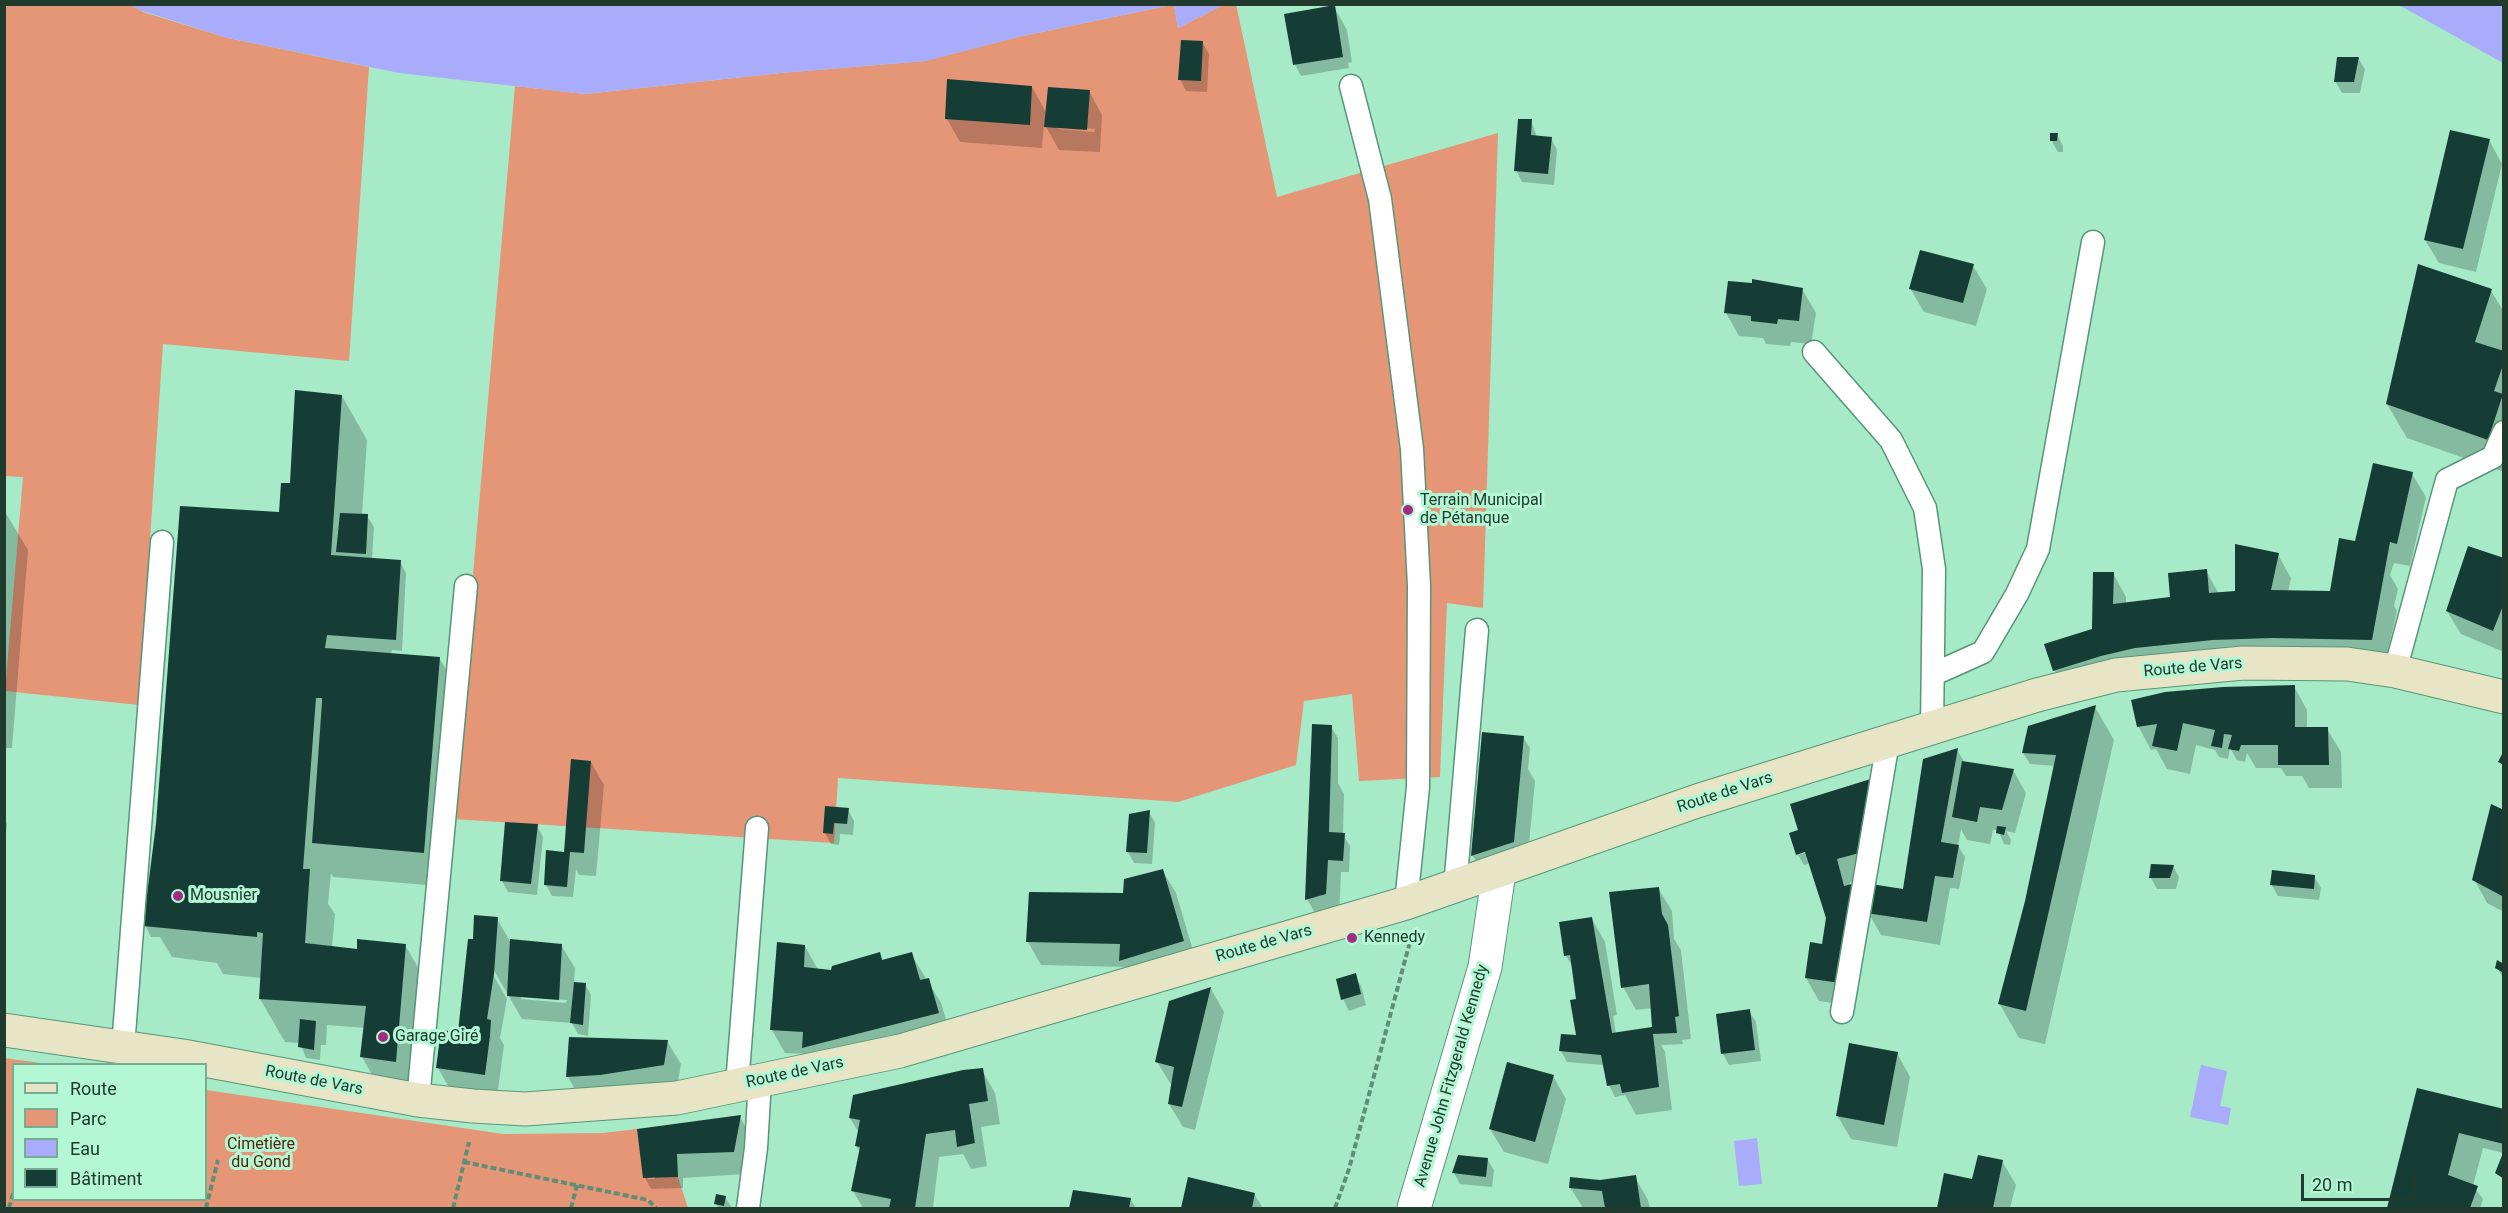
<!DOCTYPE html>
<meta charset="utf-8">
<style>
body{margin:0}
#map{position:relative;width:2508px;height:1213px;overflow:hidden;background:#a6eac8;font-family:Roboto,sans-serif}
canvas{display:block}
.frame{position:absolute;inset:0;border:6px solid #203b2e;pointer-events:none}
.legend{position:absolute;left:12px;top:1063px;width:195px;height:138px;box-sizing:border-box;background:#b3f7d5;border:2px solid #78ac92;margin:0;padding:8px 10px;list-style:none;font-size:18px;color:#203b2e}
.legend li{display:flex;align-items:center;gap:12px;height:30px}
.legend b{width:30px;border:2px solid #78ac92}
.scale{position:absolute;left:2301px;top:1174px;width:114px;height:27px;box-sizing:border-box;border:3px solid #203b2e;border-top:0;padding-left:8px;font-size:18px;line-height:21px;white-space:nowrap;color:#203b2e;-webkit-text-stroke:4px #b3f7d5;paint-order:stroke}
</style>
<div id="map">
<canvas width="2508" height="1213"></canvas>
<div class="frame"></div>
<ul class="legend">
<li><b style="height:8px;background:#e8e4c6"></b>Route</li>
<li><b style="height:16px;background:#e59677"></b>Parc</li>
<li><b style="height:16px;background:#a9acfa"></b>Eau</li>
<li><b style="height:16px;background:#163c36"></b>Bâtiment</li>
</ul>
<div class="scale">20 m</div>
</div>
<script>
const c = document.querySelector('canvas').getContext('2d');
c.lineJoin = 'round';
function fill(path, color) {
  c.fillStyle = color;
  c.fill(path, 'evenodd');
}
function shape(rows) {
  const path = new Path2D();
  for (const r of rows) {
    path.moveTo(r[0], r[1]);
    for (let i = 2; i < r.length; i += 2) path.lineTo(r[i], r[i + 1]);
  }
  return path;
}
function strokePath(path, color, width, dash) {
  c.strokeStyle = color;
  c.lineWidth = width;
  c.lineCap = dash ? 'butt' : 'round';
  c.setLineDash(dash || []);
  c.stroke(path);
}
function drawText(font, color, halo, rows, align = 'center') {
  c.font = font + ' Roboto,sans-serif';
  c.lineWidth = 6;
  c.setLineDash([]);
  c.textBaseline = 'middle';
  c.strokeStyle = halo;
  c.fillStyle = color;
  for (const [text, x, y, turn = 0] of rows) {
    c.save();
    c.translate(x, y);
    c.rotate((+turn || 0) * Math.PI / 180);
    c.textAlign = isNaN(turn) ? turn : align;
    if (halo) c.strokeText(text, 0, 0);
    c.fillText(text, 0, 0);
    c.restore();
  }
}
fill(shape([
 [1236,4,1277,197,1498,133,1483,608,1447,603,1440,777,1359,781,1352,694,1304,701,1296,765,1178,802,838,778,834,843,452,819,515,86,585,94,781,73,925,61,1018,37,1171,5,1174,5,1178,28,1223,5],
 [4,5,133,5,143,12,228,38,369,67,349,361,163,344,139,705,5,691,23,477,4,476],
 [4,1058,48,1064,14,1064,14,1200,206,1200,206,1090,503,1134,603,1133,637,1129,641,1156,678,1177,688,1208,5,1208]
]), '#e59677');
fill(shape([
 [1174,4,1223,4,1223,5,1178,28],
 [131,5,1171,5,1018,37,926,61,781,73,585,94,399,73,228,38,139,10],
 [2399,5,2503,5,2503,63],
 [2201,1065,2227,1071,2220,1106,2231,1108,2228,1125,2190,1117],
 [1757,1138,1762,1184,1739,1186,1734,1141]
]), '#a9acfa');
fill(shape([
 [1334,7,1347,30,1352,62,1348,63,1349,68,1301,76,1295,64],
 [1202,42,1209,54,1207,92,1186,91,1180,79],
 [2358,58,2365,69,2360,93,2342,93,2335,81],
 [1032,87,1047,114,1089,91,1102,115,1100,152,1059,150,1044,123,1042,148,960,142,947,119],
 [1059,126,1095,129,1094,132,1059,129],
 [1531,121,1537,137,1551,138,1557,150,1554,185,1522,182,1516,170],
 [2057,135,2063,146,2063,152,2058,152,2051,140],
 [2489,140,2502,164,2476,272,2439,263,2425,240],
 [1973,266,1987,289,1976,326,1924,312,1910,288],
 [1802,289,1816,313,1811,344,1791,342,1790,346,1766,344,1763,338,1739,336,1726,313],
 [2491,291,2504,312,2504,472,2407,438,2387,404],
 [342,396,367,440,362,515,367,516,374,527,372,559,400,562,406,573,402,651,392,650,391,655,439,658,446,669,445,682,450,691,437,886,333,877,331,873,328,904,335,914,332,947,358,951,405,945,419,969,409,1085,375,1080,362,1057,365,1028,327,1025,326,1045,321,1045,320,1060,306,1058,300,1043,285,1042,260,999,261,978,223,974,217,963,172,957,160,937,151,937,145,925,292,485],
 [2412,474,2426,497,2410,566,2394,563,2390,575,2398,589,2394,606,2397,611,2385,663,2068,694,2055,671,2046,645,2093,630,2113,573,2126,597,2126,604,2172,599,2206,571,2219,594,2234,593,2278,555,2291,578,2288,592,2333,593,2357,542],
 [4,510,28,550,12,748,4,748],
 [2504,560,2504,652,2461,634,2447,611],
 [2294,686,2307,710,2307,729,2327,729,2341,752,2342,788,2309,788,2302,776,2286,776,2281,768,2256,768,2247,753,2245,762,2237,760,2230,748,2228,759,2219,757,2215,750,2196,745,2190,774,2167,769,2156,749,2151,750,2138,726],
 [2095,707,2114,740,2045,1044,2019,1038,1999,1003,2027,902,2056,766,2030,764,2023,753],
 [1331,727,1338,738,1338,783,1344,794,1343,835,1350,846,1349,872,1341,872,1339,917,1320,922,1307,899],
 [1523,737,1530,748,1528,769,1535,781,1527,865,1486,879,1473,856,1481,752],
 [1957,750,1965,763,2013,770,2026,793,2015,833,2006,831,2011,840,2010,845,2004,844,1998,830,1993,830,1990,844,1967,840,1961,829,1958,846,1965,857,1959,889,1950,888,1940,945,1881,935,1868,912,1852,1006,1819,1001,1806,978,1823,945,1827,918,1810,863,1804,865,1798,855,1812,851,1797,832,1873,780,1875,875,1850,882,1850,886,1904,891],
 [591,762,604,785,596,876,579,875,576,869,573,897,552,896,546,885,567,854],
 [826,808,848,810,854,821,853,835,840,834,839,845,831,844,825,833],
 [1149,812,1155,823,1152,864,1134,863,1128,852],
 [2504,812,2504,912,2487,903,2474,879],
 [4,820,7,824,4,854],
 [537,826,543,837,537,895,508,892,502,881],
 [2173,866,2179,877,2176,889,2157,889,2151,878],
 [1162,870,1176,893,1197,964,1134,983,1125,967,1041,965,1028,942,1125,895],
 [2314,876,2321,888,2319,900,2278,896,2271,884],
 [1658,888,1672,911,1674,939,1681,950,1691,1039,1682,1040,1683,1044,1661,1045,1665,1052,1672,1110,1636,1115,1625,1095,1615,1097,1609,1085,1604,1065,1567,1062,1561,1051,1578,1037,1578,1000,1574,969,1566,956,1592,919,1605,942,1617,1015,1613,1016,1616,1034,1652,1029,1655,1035,1653,1008,1636,1010,1623,987],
 [497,919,510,941,561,945,575,968,574,983,585,984,591,995,588,1036,578,1034,572,1023,522,1019,492,967,489,968,507,999,500,1038,504,1045,497,1097,451,1091,438,1068,459,1034,474,941],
 [521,996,567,1000,566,1003,521,999],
 [805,946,818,970,830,971,879,954,883,961,911,954,941,1003,951,1036,807,1054,785,1053,772,1030],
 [2498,962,2504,966,2504,979,2497,968],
 [1355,975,1361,986,1366,1005,1349,1011,1343,999,1338,980],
 [1211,989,1224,1012,1195,1130,1183,1127,1169,1104,1172,1086,1157,1062,1171,1003],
 [1749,1011,1756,1022,1761,1061,1729,1065,1723,1054],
 [667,1041,681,1064,677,1088,581,1100,568,1077],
 [1897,1053,1910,1077,1897,1147,1851,1139,1837,1115],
 [982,1070,995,1093,1000,1124,981,1127,987,1166,971,1169,963,1154,939,1157,933,1208,863,1208,853,1191,861,1153,856,1146,859,1133,850,1118],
 [1553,1076,1566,1099,1548,1164,1504,1152,1490,1129],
 [2418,1090,2504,1110,2504,1153,2483,1148,2473,1186,2483,1199,2480,1208,2389,1208],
 [740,1117,753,1140,746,1174,683,1178,683,1188,651,1189,645,1178,643,1156],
 [648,1176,655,1176,655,1179,648,1179],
 [1487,1159,1494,1170,1492,1187,1460,1184,1454,1173],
 [2002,1161,2016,1185,2010,1208,1938,1208,1945,1175,1971,1180],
 [1635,1177,1648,1200,1650,1208,1583,1208,1570,1187],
 [1189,1179,1254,1194,1263,1208,1183,1208],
 [1074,1191,1130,1199,1136,1208,1071,1208],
 [725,1197,732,1208,719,1208,716,1204]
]), '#0003');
fill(shape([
 [1335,5,1343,57,1293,65,1284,14],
 [1181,40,1203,41,1201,81,1178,80],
 [2337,57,2359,57,2354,82,2334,82],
 [947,79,1032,86,1030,125,945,119],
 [1048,87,1090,90,1087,130,1044,127],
 [1518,119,1532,119,1531,135,1552,137,1548,174,1514,171],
 [2450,130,2490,139,2463,249,2424,240],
 [2050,133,2058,133,2057,141,2050,141],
 [1920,250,1974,264,1963,303,1909,289],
 [2418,264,2492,289,2475,342,2504,351,2504,362,2494,391,2503,394,2488,440,2386,404],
 [1752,279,1803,288,1799,321,1778,319,1777,324,1751,321,1751,316,1724,313,1728,281,1752,283],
 [295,390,342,395,331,555,401,560,396,640,327,635,325,648,440,657,424,853,312,843,322,702,322,698,316,698,303,869,310,869,305,943,357,949,357,939,406,944,396,1062,360,1057,366,1006,259,999,263,933,257,932,257,937,143,926,156,824,180,506,279,512,281,483,290,483],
 [2373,463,2413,472,2397,544,2390,542,2372,640,2272,638,2213,640,2135,648,2101,656,2053,671,2044,644,2092,629,2093,572,2114,572,2113,604,2170,597,2168,573,2207,569,2209,593,2235,591,2235,544,2279,553,2271,590,2330,591,2339,538,2355,541],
 [340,513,368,514,366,554,336,552],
 [2468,546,2504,558,2504,603,2493,631,2446,611],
 [2295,685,2295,727,2328,727,2329,765,2278,765,2278,745,2241,745,2239,751,2228,749,2232,735,2224,734,2222,748,2211,746,2215,730,2183,723,2177,751,2152,746,2157,724,2137,727,2131,700,2165,692,2223,687],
 [2096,705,2026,1011,1998,1004,2025,901,2056,755,2022,753,2028,726],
 [1312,724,1332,725,1329,832,1345,833,1343,861,1328,860,1326,894,1305,900],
 [1482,732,1524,736,1514,842,1471,856],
 [1958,748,1941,842,1959,845,1953,878,1935,876,1927,922,1866,913,1871,884,1903,889,1923,759],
 [2504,750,2504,765,2498,762],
 [571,759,591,761,584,853,570,852,567,887,544,885,546,850,564,852],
 [1962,761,2014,769,2002,810,1980,807,1977,822,1952,817],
 [1874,778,1863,852,1837,859,1844,886,1856,883,1840,983,1805,978,1810,942,1822,944,1826,918,1805,852,1796,855,1789,833,1798,830,1790,804],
 [2491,804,2504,810,2504,897,2472,880],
 [825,806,849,808,847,824,834,823,833,834,823,833],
 [1150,810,1147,853,1126,852,1129,814],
 [505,822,538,824,531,884,500,881],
 [1997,826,2006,827,2004,835,1996,833],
 [2151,864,2174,865,2170,878,2149,878],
 [1163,869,1184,941,1119,961,1120,944,1026,942,1029,892,1123,893,1124,879],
 [2272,870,2315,875,2314,889,2270,885],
 [1659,887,1662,914,1668,925,1679,1016,1675,1017,1677,1033,1653,1034,1659,1087,1622,1093,1620,1084,1607,1086,1601,1055,1559,1051,1561,1034,1576,1035,1570,1000,1576,999,1570,955,1564,956,1559,922,1592,917,1612,1033,1652,1027,1649,984,1621,988,1609,892],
 [474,915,498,917,494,974,487,1019,491,1020,490,1036,485,1075,436,1068,441,1030,458,1032,468,939,473,939],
 [510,939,562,944,559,1000,507,996],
 [777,942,805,945,804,967,831,970,832,966,880,952,882,960,912,952,920,980,929,978,939,1013,802,1048,803,1032,770,1030],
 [2497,960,2504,964,2502,972,2495,968],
 [1356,973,1361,994,1341,1000,1336,979],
 [574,982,586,983,583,1025,570,1023],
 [1211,987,1182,1107,1168,1104,1174,1067,1155,1062,1169,1001],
 [1750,1009,1755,1050,1721,1054,1716,1014],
 [300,1019,316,1021,314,1050,298,1047],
 [569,1037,668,1040,664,1065,600,1075,566,1077],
 [1849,1043,1898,1052,1884,1125,1836,1116],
 [1507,1062,1554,1075,1535,1142,1489,1129],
 [983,1068,988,1101,969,1104,975,1143,957,1147,955,1130,926,1134,915,1208,889,1208,891,1199,851,1191,860,1147,855,1146,860,1120,849,1118,853,1095,963,1070],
 [2417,1088,2504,1109,2504,1144,2459,1133,2448,1175,2478,1186,2470,1208,2387,1208],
 [741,1115,734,1152,677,1154,678,1177,643,1178,637,1129],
 [2503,1153,2504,1153,2504,1179,2495,1173],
 [1458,1155,1488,1158,1486,1177,1452,1173],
 [1978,1155,2003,1160,1993,1208,1937,1208,1944,1173,1972,1179],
 [1636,1175,1641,1208,1605,1208,1602,1191,1569,1188,1570,1177,1600,1180],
 [1188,1177,1255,1193,1252,1208,1181,1208],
 [1073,1190,1131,1198,1129,1208,1069,1208],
 [716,1194,726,1196,724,1206,714,1204]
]), '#163c36');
const lane = shape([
 [1351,86,1380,199,1412,449,1419,586,1418,787,1406,903],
 [1814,352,1891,440,1925,508,1934,569,1932,728],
 [2395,671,2447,480,2493,457,2504,432],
 [1934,674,1983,652,2017,594,2038,549,2093,242],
 [1455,888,1477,630],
 [1842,1012,1888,742],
 [123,1047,162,542],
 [737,1085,757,828],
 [418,1100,466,586],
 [748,1208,756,1148,760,1080]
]);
const street = shape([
 [1414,1208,1485,967,1499,872]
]);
const secondary = shape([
 [4,1030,183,1056,418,1100,473,1106,525,1109,677,1098,900,1051,1406,903,1697,801,2037,695,2116,675,2243,663,2347,664,2395,671,2504,697]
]);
strokePath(lane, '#559677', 25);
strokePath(street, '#559677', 35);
strokePath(secondary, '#559677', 35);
strokePath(shape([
 [464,1162,648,1200,656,1208],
 [9,1208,14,1190],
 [206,1208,218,1160],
 [453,1208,469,1142],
 [571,1208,577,1185],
 [1335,1208,1349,1169,1411,938]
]), '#5f8d76', 4, [6, 3]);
strokePath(lane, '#fff', 22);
strokePath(street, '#fff', 33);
strokePath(secondary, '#e8e4c6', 33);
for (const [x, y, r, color] of [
 [1408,510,6,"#a32a80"],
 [178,896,6,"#a32a80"],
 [1352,938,6,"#a32a80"],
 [383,1037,6,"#a32a80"]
]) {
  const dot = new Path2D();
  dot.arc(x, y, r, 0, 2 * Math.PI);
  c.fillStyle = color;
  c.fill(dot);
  strokePath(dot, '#b3f7d5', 2);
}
drawText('16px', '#203b2e', '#b3f7d5', [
 ["Terrain Municipal",1420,501],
 ["de Pétanque",1420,519],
 ["Mousnier",190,896],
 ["Kennedy",1364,938],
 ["Garage Giré",395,1037]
], 'left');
drawText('16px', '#203b2e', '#b3f7d5', [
 ["Route de Vars",2193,668,-5],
 ["Route de Vars",1725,793,-18],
 ["Route de Vars",1264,944,-16],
 ["Route de Vars",795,1073,-12],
 ["Avenue John Fitzgerald Kennedy",1452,1076,-74],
 ["Route de Vars",314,1081,11]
]);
drawText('16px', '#58230c', '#b3f7d5', [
 ["Cimetière",261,1145],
 ["du Gond",261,1163]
]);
</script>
